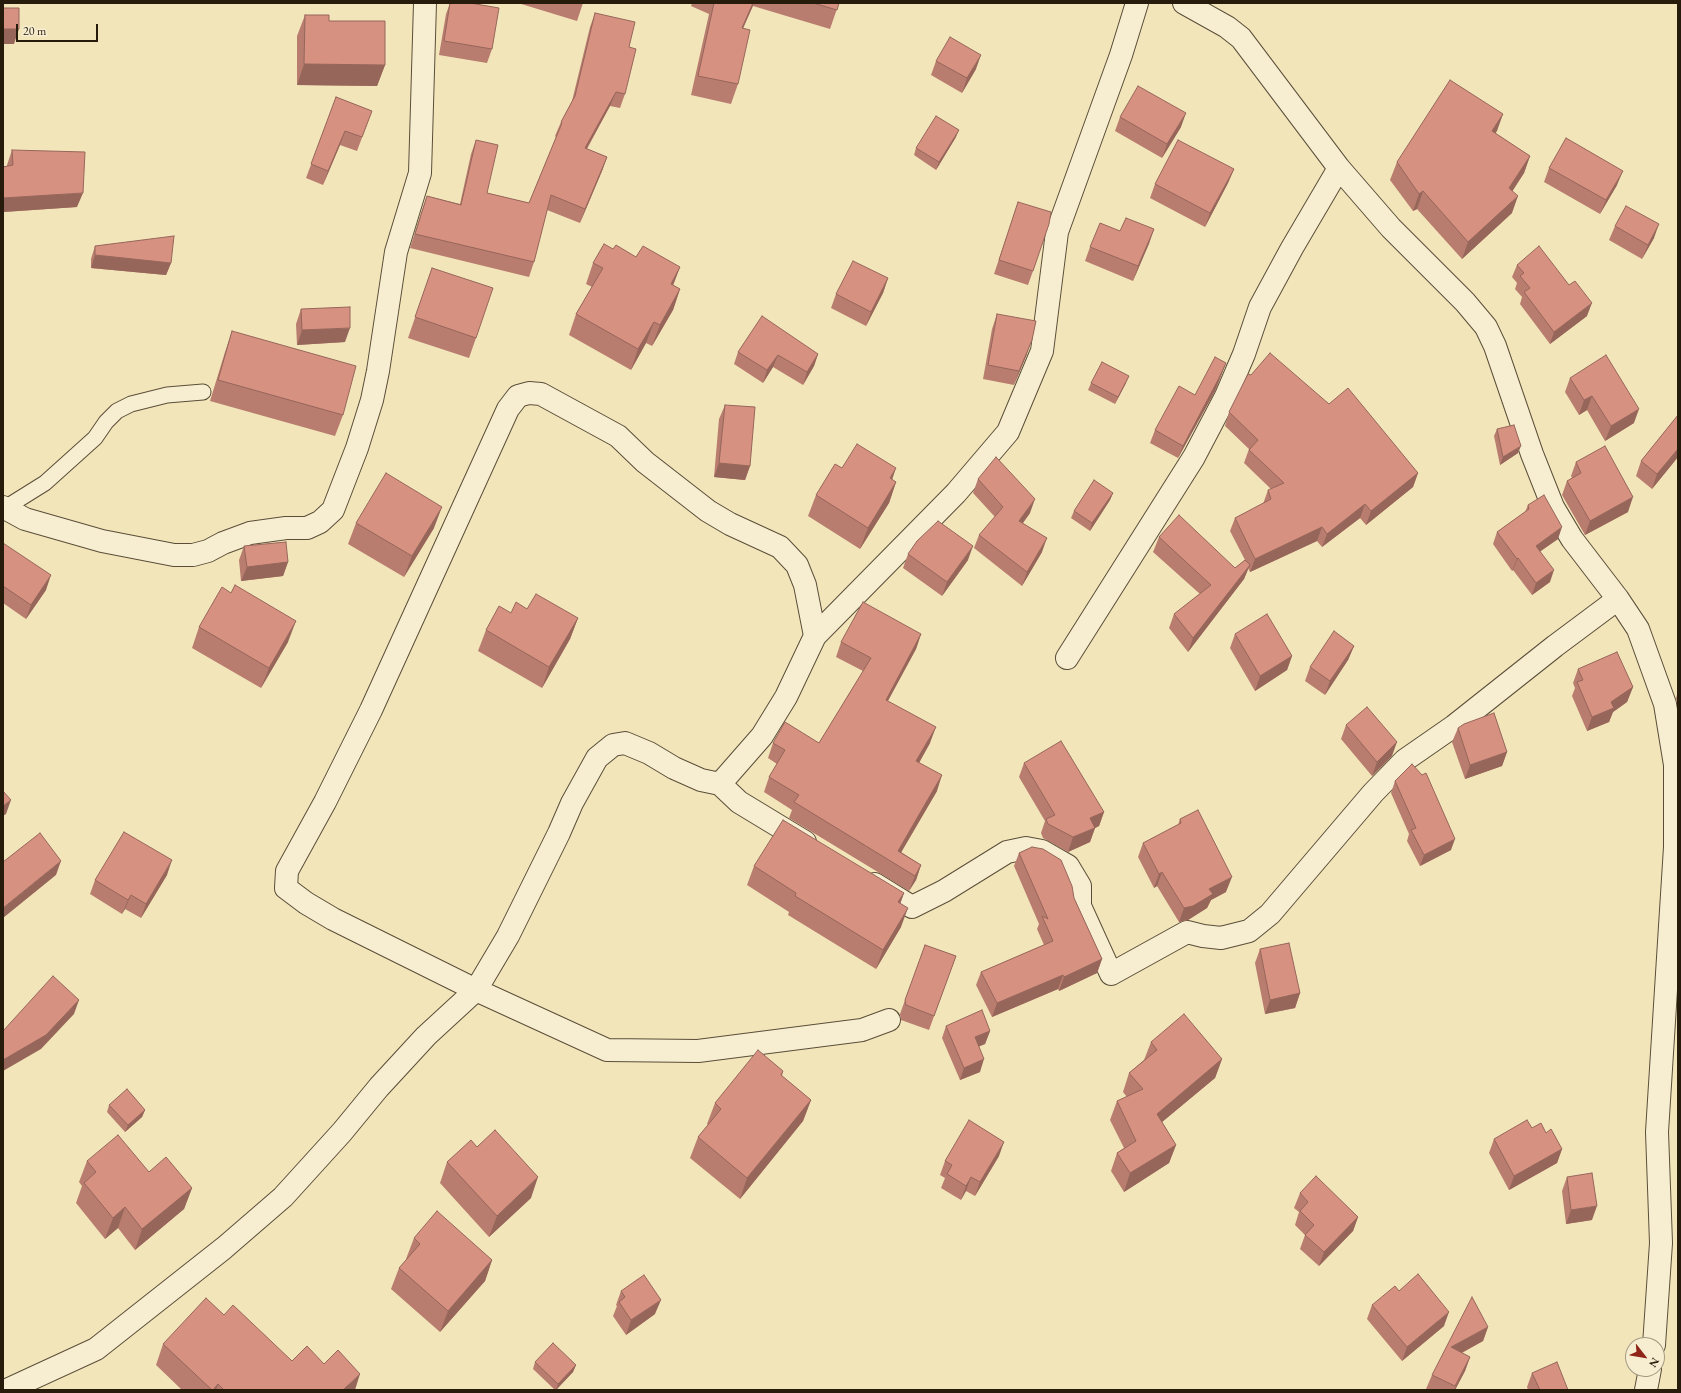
<!DOCTYPE html>
<style>
body{margin:0}
#map{position:relative;width:1681px;height:1393px;overflow:hidden;background:#f3e5ba;font-family:"EB Garamond",serif}
canvas{display:block}
.frame{position:absolute;inset:0;border:4px solid #271b0c;pointer-events:none}
.north{position:absolute;left:1625px;top:1337px;width:40px;height:40px;box-sizing:border-box;background:#f7eed2;border:1px solid #a49a83;border-radius:50%;rotate:121deg;font-size:11px;font-weight:700;line-height:16px;text-align:center;color:#271b0c}
.north::after{content:'';display:block;margin:auto;width:14px;height:18px;background:#8f2418;clip-path:polygon(50% 0,100% 100%,50% 72%,0 100%)}
.scale{position:absolute;left:16px;top:24px;width:82px;height:18px;box-sizing:border-box;border:2px solid #271b0c;border-top:0;padding-left:5px;font-size:12px;line-height:14px;white-space:nowrap;color:#271b0c;-webkit-text-stroke:3px #f7eed2;paint-order:stroke}
</style>
<div id="map">
<canvas width="1681" height="1393"></canvas>
<div class="frame"></div>
<div class="north">N</div>
<div class="scale">20 m</div>
</div>
<script>
const c = document.querySelector('canvas').getContext('2d');
c.lineJoin = 'round';
function shape(rows) {
  const path = new Path2D();
  for (const r of rows) {
    path.moveTo(r[0], r[1]);
    for (let i = 2; i < r.length; i += 2) path.lineTo(r[i], r[i + 1]);
  }
  return path;
}
function strokePath(path, color, width, dash) {
  c.strokeStyle = color;
  c.lineWidth = width;
  c.lineCap = dash ? 'butt' : 'round';
  c.setLineDash(dash || []);
  c.stroke(path);
}
function fill(path, color) {
  c.fillStyle = color;
  c.fill(path, 'evenodd');
}
const lane = shape([
 [5,508,45,483,95,438,106,422,117,411,131,404,167,395,203,392]
]);
const street = shape([
 [1184,3,1227,27,1241,38,1339,168,1391,228,1465,302,1486,327,1495,346,1532,454,1553,507,1572,539,1618,599,1638,629,1665,704,1675,765,1675,847,1657,1132,1661,1243,1654,1345],
 [3,507,25,519,102,541,174,555,193,555,208,551,223,543,250,533,286,528,307,528,320,522,333,510,357,448,372,400,378,371,396,252,420,173,425,3],
 [815,636,805,585,797,565,780,547,730,524,708,511,645,462,618,436,541,394,529,393,518,396,508,409,371,710,325,802,287,871,286,888,306,903,333,919,476,990,607,1050,698,1051,862,1030,889,1020],
 [1067,658,1194,457,1226,396,1244,354,1260,307,1292,248,1339,168],
 [720,784,739,802,805,842],
 [875,884,912,907,944,891,1007,852,1026,848,1042,851,1068,866,1080,886,1080,906,1111,974,1187,932,1203,936,1221,938,1249,931,1270,914,1373,793,1405,760,1454,726,1555,646,1618,599],
 [7,1390,96,1349,224,1248,283,1197,342,1132,379,1087,426,1036,476,990,508,936,559,833,572,803,597,758,613,745,625,743,649,753,674,768,701,780,720,784,762,736,786,697,815,636,956,493,1008,432,1042,351,1057,232,1121,55,1137,3],
 [1646,1390,1650,1369]
]);
strokePath(lane, '#5a4e38', 17);
strokePath(street, '#5a4e38', 24);
strokePath(lane, '#f7eed2', 15);
strokePath(street, '#f7eed2', 22);
fill(shape([
 [450,3,470,3,492,49,487,63,439,55,446,14],
 [518,3,583,3,577,21],
 [692,3,839,3,830,29,753,6,743,28,738,84,731,104,691,95,709,14,691,6],
 [595,13,629,47,625,94,620,108,610,106,587,149,607,157,602,171,580,223,547,210,534,262,529,277,410,248,422,210,427,196,460,204,471,154,476,140,487,193,529,203,556,137,555,136,561,122,572,101,590,27],
 [305,15,329,21,385,65,377,86,297,85,297,36],
 [936,61,976,69,962,93,931,75],
 [336,97,372,111,357,151,340,145,323,185,306,178],
 [1503,114,1495,133,1530,156,1524,173,1512,191,1512,213,1462,259,1417,209,1413,211,1390,180,1397,162],
 [1120,117,1181,127,1162,158,1115,131],
 [956,137,936,170,914,155,916,148],
 [12,150,77,207,3,212,3,167,7,166,7,165],
 [1549,168,1617,185,1600,214,1544,182],
 [1234,169,1228,183,1205,227,1150,198,1155,184],
 [1018,202,1033,271,1028,285,994,274],
 [1615,226,1654,238,1642,259,1609,240],
 [1154,229,1133,281,1085,261,1090,247,1120,231],
 [95,246,171,263,166,275,91,268,91,259],
 [613,249,636,257,680,267,673,285,680,289,673,310,652,346,646,343,631,370,569,335,576,314,592,287,586,284,593,263],
 [1517,265,1587,316,1550,344,1520,304,1522,297,1515,289,1517,283,1512,277],
 [432,268,476,338,469,358,408,338],
 [888,278,883,293,866,326,831,308,836,294],
 [301,309,345,342,297,345,296,324],
 [997,314,1027,354,1014,385,983,379,992,329],
 [232,331,343,415,335,436,210,401,225,352],
 [738,352,818,354,814,366,803,385,773,367,763,383,734,364],
 [1226,363,1215,391,1178,458,1150,443,1155,430,1195,395],
 [1251,375,1329,404,1418,473,1413,487,1366,525,1360,518,1322,547,1317,541,1250,572,1248,568,1244,579,1188,652,1169,628,1174,614,1200,594,1153,552,1159,537,1235,568,1245,560,1230,531,1235,518,1263,504,1268,490,1271,489,1244,463,1249,449,1225,426,1229,412],
 [1570,378,1634,423,1605,441,1587,410,1579,415,1565,392],
 [1091,383,1126,383,1115,404,1088,390],
 [725,405,750,466,745,480,714,477,719,419],
 [1678,415,1678,457,1652,489,1636,476,1641,461],
 [1497,429,1518,453,1500,465,1494,436],
 [1576,462,1628,512,1585,535,1562,495,1567,481,1572,478,1571,476],
 [842,468,892,480,896,482,889,503,860,549,808,516,816,495],
 [978,479,1030,513,1023,523,1042,552,1022,586,974,548,979,535,995,517,973,493],
 [1113,493,1110,500,1090,531,1071,518,1074,511],
 [1528,505,1558,539,1540,551,1550,582,1532,595,1513,570,1512,571,1493,544,1497,532,1525,512],
 [356,523,434,528,404,577,348,544],
 [3,543,46,590,26,619,3,603],
 [244,546,288,562,283,576,241,581,239,560],
 [908,554,968,560,942,596,903,568],
 [231,593,288,642,261,688,192,648,199,627],
 [527,609,578,618,570,639,542,688,478,651,486,630,511,613],
 [921,634,916,649,888,701,930,743,919,763,937,791,901,852,921,865,916,880,909,891,789,818,792,810,764,792,769,777,777,764,768,758,773,743,819,743,863,671,836,657,841,642],
 [1235,634,1292,656,1287,670,1255,691,1230,648],
 [1354,646,1348,660,1325,695,1305,681,1310,667],
 [1578,669,1633,687,1627,702,1613,712,1609,722,1587,731,1572,696,1575,688,1573,683],
 [1678,692,1678,708,1676,698],
 [1346,725,1392,756,1372,776,1341,739],
 [1458,728,1507,752,1502,766,1465,779,1452,742],
 [1024,763,1104,812,1099,826,1095,828,1090,842,1068,852,1043,838,1041,833,1045,821,1019,777],
 [1422,775,1451,850,1420,866,1407,841,1409,834,1391,793,1395,781],
 [1180,819,1226,892,1211,900,1207,908,1188,920,1179,922,1157,886,1154,888,1138,857,1143,843,1178,825],
 [1019,853,1074,898,1102,959,1097,973,1059,991,1058,989,992,1017,976,985,981,972,1044,945,1037,929,1039,924,1014,866],
 [754,866,904,893,900,904,901,927,876,969,788,915,789,912,747,885],
 [167,875,141,918,125,909,122,914,90,894,95,880],
 [925,945,956,956,929,1030,901,1020,900,1014],
 [1260,949,1300,993,1295,1008,1265,1014,1255,963],
 [946,1026,990,1031,985,1044,979,1046,980,1072,960,1080,942,1038],
 [1151,1042,1222,1059,1215,1078,1162,1122,1176,1145,1169,1163,1124,1192,1111,1171,1117,1153,1124,1148,1110,1120,1117,1101,1127,1097,1123,1092,1129,1073,1144,1060],
 [783,1071,782,1076,811,1100,803,1121,740,1199,690,1158,698,1137,708,1125,707,1124,715,1103],
 [109,1105,145,1110,142,1117,125,1132,107,1112],
 [1532,1128,1546,1133,1562,1149,1557,1163,1509,1190,1489,1153,1494,1139],
 [477,1147,531,1198,489,1237,440,1183,447,1162],
 [999,1156,975,1196,966,1191,961,1200,941,1188,945,1178,940,1175,945,1161],
 [87,1161,149,1172,192,1188,184,1209,135,1250,118,1228,105,1239,76,1203,82,1186,79,1182],
 [1567,1177,1592,1220,1566,1224,1562,1191],
 [1300,1193,1358,1217,1353,1231,1319,1266,1300,1249,1305,1235,1295,1225,1299,1212,1294,1208],
 [414,1238,492,1260,485,1281,440,1332,391,1289,399,1268,407,1259,406,1259],
 [621,1291,655,1314,626,1335,613,1316,617,1306,616,1305],
 [1399,1291,1444,1326,1402,1361,1367,1319,1372,1305],
 [224,1315,292,1361,324,1364,355,1390,182,1390,156,1365,163,1344],
 [1488,1327,1483,1341,1462,1353,1470,1357,1465,1371,1455,1390,1428,1390,1426,1389,1432,1375],
 [535,1362,576,1365,573,1372,556,1390,555,1390,533,1369],
 [1532,1373,1568,1390,1528,1390,1527,1387]
]), '#b87d6f');
fill(shape([
 [753,3,754,3,735,47,742,28],
 [3,29,19,29,14,44,3,44],
 [981,55,976,69,962,93,967,78],
 [304,64,385,65,377,86,297,85],
 [616,92,610,106,579,162,585,148],
 [1186,113,1181,127,1162,158,1167,144],
 [1503,114,1497,131,1486,148,1492,131],
 [959,130,956,137,936,170,939,162],
 [345,131,340,145,323,185,328,171],
 [1530,156,1524,173,1503,206,1509,188],
 [607,157,602,171,580,223,585,209],
 [1234,169,1228,183,1205,227,1210,213],
 [1623,171,1617,185,1600,214,1606,200],
 [1423,191,1417,209,1413,211,1419,194],
 [83,193,77,207,3,212,3,198],
 [1518,196,1512,213,1462,259,1468,242],
 [1659,224,1654,238,1642,259,1648,245],
 [1154,229,1149,244,1133,281,1138,266],
 [95,255,171,263,166,275,91,268],
 [680,267,672,288,671,284],
 [888,278,883,293,866,326,871,312],
 [680,289,673,310,652,346,660,325],
 [1592,303,1587,316,1550,344,1554,332],
 [654,322,646,343,631,370,638,349],
 [350,328,345,342,297,345,302,330],
 [1032,340,1027,354,1014,385,1019,371],
 [818,354,814,366,803,385,807,372],
 [778,355,773,367,763,383,767,370],
 [1226,363,1215,391,1178,458,1183,446],
 [1129,376,1126,383,1115,404,1118,397],
 [1592,396,1587,410,1579,415,1584,400],
 [1639,409,1634,423,1605,441,1611,426],
 [1521,446,1518,453,1500,465,1503,457],
 [1678,449,1678,457,1652,489,1657,474],
 [719,463,750,466,745,480,714,477],
 [896,468,889,489,890,478],
 [1418,473,1413,487,1366,525,1371,511],
 [896,482,889,503,860,549,868,528],
 [1113,493,1110,500,1090,531,1092,523],
 [1633,497,1628,512,1585,535,1590,521],
 [1035,499,1030,513,1014,535,1019,521],
 [1365,504,1360,518,1322,547,1327,534],
 [442,507,434,528,404,577,412,556],
 [1322,527,1317,541,1250,572,1255,559],
 [1562,527,1558,539,1531,558,1536,546],
 [1047,538,1042,552,1022,586,1027,572],
 [973,546,968,560,942,596,947,582],
 [1518,558,1513,570,1512,571,1517,559],
 [288,562,283,576,241,581,247,567],
 [1250,565,1244,579,1188,652,1193,638],
 [1554,570,1550,582,1532,595,1536,583],
 [51,575,46,590,26,619,31,605],
 [578,618,570,639,542,688,549,667],
 [296,621,288,642,261,688,269,668],
 [921,634,916,649,880,715,886,700],
 [1354,646,1348,660,1325,695,1330,681],
 [1292,656,1287,670,1255,691,1260,676],
 [1633,687,1627,702,1613,712,1609,722,1587,731,1592,717,1611,702],
 [936,727,930,743,911,777,916,761],
 [1397,742,1392,756,1372,776,1377,762],
 [1507,752,1502,766,1465,779,1470,765],
 [942,775,937,791,895,863,898,851],
 [11,800,6,814,3,816,3,806],
 [1104,812,1099,826,1095,828,1090,842,1068,852,1073,837,1090,818],
 [1455,839,1451,850,1420,866,1424,855],
 [172,860,167,875,141,918,146,904],
 [61,861,56,875,3,918,3,908],
 [921,865,916,880,909,891,915,876],
 [1162,872,1157,886,1154,888,1159,874],
 [1232,877,1226,892,1211,900,1207,908,1188,920,1179,922,1184,908,1209,889],
 [904,893,897,912,898,902],
 [131,895,125,909,122,914,128,900],
 [908,908,901,927,876,969,883,950],
 [1102,959,1097,973,1059,991,1064,977],
 [1063,975,1058,989,992,1017,997,1003],
 [1300,993,1295,1008,1265,1014,1270,1000],
 [79,1000,74,1014,41,1049,3,1071,3,1060],
 [990,1031,985,1044,971,1050,975,1037],
 [984,1059,980,1072,960,1080,964,1068],
 [1222,1059,1215,1078,1150,1132,1157,1114],
 [811,1100,803,1121,740,1199,747,1178],
 [145,1110,142,1117,125,1132,128,1125],
 [1004,1142,999,1156,975,1196,980,1182],
 [1176,1145,1169,1163,1124,1192,1130,1173],
 [1562,1149,1557,1163,1509,1190,1514,1176],
 [538,1177,531,1198,489,1237,497,1216],
 [971,1177,966,1191,961,1200,966,1186],
 [192,1188,184,1209,135,1250,142,1229],
 [1597,1206,1592,1220,1566,1224,1571,1210],
 [125,1207,118,1228,105,1239,113,1218],
 [1358,1217,1353,1231,1319,1266,1324,1252],
 [492,1260,485,1281,440,1332,448,1311],
 [661,1300,655,1314,626,1335,631,1320],
 [1449,1312,1444,1326,1402,1361,1407,1347],
 [1488,1327,1483,1341,1446,1361,1451,1347],
 [1470,1357,1465,1371,1455,1390,1454,1390],
 [576,1365,573,1372,556,1390,558,1384],
 [360,1374,355,1390,343,1390],
 [218,1384,216,1390,213,1390]
]), '#96665a');
const building = shape([
 [450,3,470,3,499,8,492,49,444,41,450,3],
 [714,3,753,3,742,28,750,30,738,84,698,76,714,3],
 [813,3,839,3,837,10,813,3],
 [3,8,19,8,19,29,3,29,3,8],
 [595,13,635,22,629,47,636,49,625,94,616,92,585,148,607,157,585,209,551,195,534,262,415,234,427,196,461,205,476,140,498,145,487,193,529,203,562,123,561,122,575,96,595,13],
 [305,15,329,15,329,21,385,21,385,65,304,64,305,15],
 [950,37,981,55,967,78,936,61,950,37],
 [1450,80,1503,114,1492,131,1530,156,1509,188,1518,196,1468,242,1423,191,1419,194,1397,162,1450,80],
 [1138,86,1186,113,1167,144,1120,117,1138,86],
 [336,97,372,111,362,137,345,131,328,171,311,164,336,97],
 [936,116,959,130,939,162,916,148,936,116],
 [1566,138,1623,171,1606,200,1549,168,1566,138],
 [1178,140,1234,169,1210,213,1155,184,1178,140],
 [12,150,85,152,83,193,3,198,3,167,13,165,12,150],
 [1018,202,1051,212,1049,224,1033,271,999,260,1018,202],
 [1626,206,1659,224,1648,245,1615,226,1626,206],
 [1126,218,1154,229,1138,266,1090,247,1100,223,1120,231,1126,218],
 [174,236,171,263,95,255,95,246,174,236],
 [604,244,613,249,616,245,636,257,643,246,680,267,671,284,680,289,660,325,654,322,638,349,576,314,603,268,593,263,604,244],
 [1539,246,1569,285,1575,281,1592,303,1554,332,1524,292,1530,288,1520,276,1524,273,1517,265,1539,246],
 [853,261,888,278,871,312,836,294,853,261],
 [432,268,493,288,476,338,415,317,432,268],
 [350,307,350,328,302,330,301,309,350,307],
 [997,314,1036,321,1032,340,1019,371,988,365,997,314],
 [762,316,818,354,807,372,778,355,767,370,738,352,762,316],
 [232,331,356,366,343,415,218,380,232,331],
 [1270,353,1329,404,1348,388,1418,473,1371,511,1365,504,1327,534,1322,527,1255,559,1235,518,1271,499,1268,490,1284,483,1249,450,1258,440,1229,412,1248,374,1251,375,1270,353],
 [1606,355,1639,409,1611,426,1592,396,1584,400,1570,378,1606,355],
 [1215,357,1226,363,1219,378,1183,446,1155,430,1179,386,1195,395,1215,357],
 [1102,362,1129,376,1118,397,1091,383,1102,362],
 [725,405,755,407,750,466,719,463,725,405],
 [1678,415,1678,449,1657,474,1641,461,1678,415],
 [1514,425,1521,446,1503,457,1497,429,1514,425],
 [857,444,896,468,890,478,896,482,868,528,816,495,835,464,842,468,857,444],
 [1605,446,1633,497,1590,521,1567,481,1581,473,1576,462,1605,446],
 [996,457,1035,499,1019,521,1047,538,1027,572,979,535,1003,507,978,479,996,457],
 [386,473,442,507,412,556,356,523,386,473],
 [1094,480,1113,493,1092,523,1074,511,1094,480],
 [1544,495,1562,527,1536,546,1554,570,1536,583,1518,558,1517,559,1497,532,1529,509,1528,505,1544,495],
 [1179,515,1235,568,1245,560,1250,565,1193,638,1174,614,1211,585,1159,537,1179,515],
 [938,521,973,546,947,582,908,554,917,541,938,521],
 [286,542,288,562,247,567,244,546,286,542],
 [3,543,51,575,31,605,3,586,3,543],
 [235,585,296,621,269,668,199,627,222,587,231,593,235,585],
 [536,594,578,618,549,667,486,630,499,606,511,613,516,602,527,609,536,594],
 [863,602,921,634,886,700,936,727,916,761,942,775,898,851,921,865,915,876,794,802,799,795,769,777,785,750,773,743,785,722,819,743,871,658,841,642,863,602],
 [1267,614,1292,656,1260,676,1235,634,1267,614],
 [1334,631,1354,646,1330,681,1310,667,1334,631],
 [1617,652,1633,687,1611,702,1614,708,1592,717,1577,682,1583,680,1578,669,1617,652],
 [1367,707,1397,742,1377,762,1346,725,1367,707],
 [1494,713,1507,752,1470,765,1458,728,1464,724,1494,713],
 [1061,741,1104,812,1090,818,1095,828,1073,837,1048,824,1046,819,1055,815,1024,763,1061,741],
 [1412,764,1422,775,1426,773,1455,839,1424,855,1411,830,1416,828,1395,781,1412,764],
 [3,791,11,800,3,806,3,791],
 [1198,810,1232,877,1209,889,1213,894,1193,906,1184,908,1162,872,1159,874,1143,843,1181,823,1180,819,1198,810],
 [783,820,904,893,898,902,908,908,883,950,795,896,796,893,754,866,783,820],
 [124,832,172,860,146,904,131,895,128,900,95,880,124,832],
 [40,833,61,861,3,908,3,862,40,833],
 [1032,847,1043,849,1061,860,1072,886,1074,898,1102,959,1064,977,1063,975,997,1003,981,972,1053,941,1042,916,1048,919,1019,853,1032,847],
 [1289,943,1300,993,1270,1000,1260,949,1289,943],
 [925,945,956,956,934,1016,906,1005,905,1000,925,945],
 [53,976,79,1000,46,1035,3,1060,3,1031,53,976],
 [982,1010,990,1031,975,1037,984,1059,964,1068,946,1026,982,1010],
 [1184,1014,1222,1059,1157,1114,1176,1145,1130,1173,1117,1153,1136,1141,1117,1101,1143,1089,1129,1073,1157,1050,1151,1042,1184,1014],
 [758,1050,783,1071,781,1075,811,1100,747,1178,698,1137,721,1109,715,1103,758,1050],
 [127,1089,145,1110,128,1125,109,1105,127,1089],
 [969,1120,1004,1142,980,1182,971,1177,966,1186,947,1174,952,1165,945,1161,969,1120],
 [1527,1120,1532,1128,1541,1123,1546,1133,1551,1129,1562,1149,1514,1176,1494,1139,1527,1120],
 [495,1130,538,1177,497,1216,447,1162,471,1140,477,1147,495,1130],
 [118,1135,149,1172,166,1157,192,1188,142,1229,125,1207,113,1218,84,1183,96,1172,87,1161,118,1135],
 [1592,1173,1597,1206,1571,1210,1567,1177,1592,1173],
 [1316,1176,1358,1217,1324,1252,1305,1235,1314,1225,1300,1211,1308,1202,1300,1193,1316,1176],
 [437,1211,492,1260,448,1311,399,1268,420,1244,414,1238,437,1211],
 [1418,1274,1449,1312,1407,1347,1372,1305,1395,1286,1399,1291,1418,1274],
 [644,1275,661,1300,631,1320,619,1302,625,1297,621,1291,644,1275],
 [1472,1297,1488,1327,1451,1347,1470,1357,1455,1386,1432,1375,1472,1297],
 [206,1298,224,1315,233,1305,292,1361,307,1346,324,1364,338,1350,360,1374,343,1390,224,1390,218,1384,213,1390,212,1390,163,1344,206,1298],
 [553,1343,576,1365,558,1384,535,1362,553,1343],
 [1557,1362,1568,1390,1540,1390,1532,1373,1557,1362]
]);
fill(building, '#d69181');
strokePath(building, '#96665a', 1);
</script>
